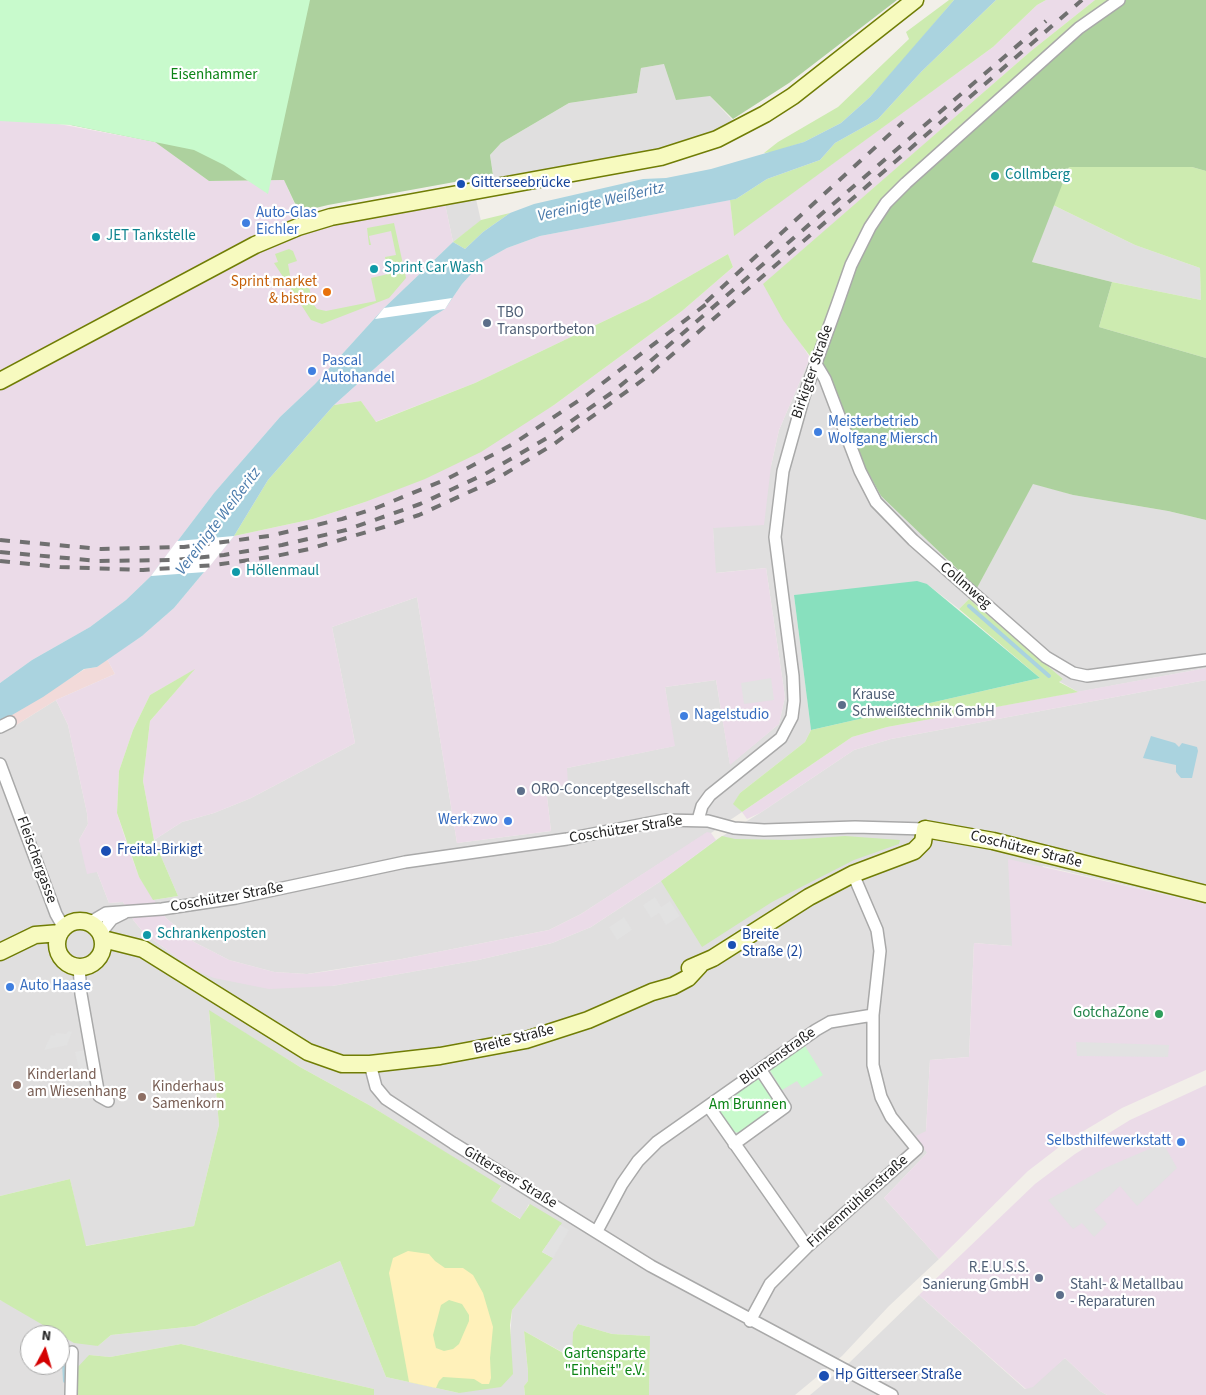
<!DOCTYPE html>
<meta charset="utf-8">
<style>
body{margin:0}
#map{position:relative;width:1206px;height:1395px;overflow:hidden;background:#f2efe9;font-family:"Source Sans 3",sans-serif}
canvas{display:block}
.north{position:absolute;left:20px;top:1325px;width:50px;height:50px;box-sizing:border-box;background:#fff;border:1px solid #a7a7a7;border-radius:50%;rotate:6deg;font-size:14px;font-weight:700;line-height:20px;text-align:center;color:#222}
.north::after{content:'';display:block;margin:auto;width:18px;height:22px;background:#d40000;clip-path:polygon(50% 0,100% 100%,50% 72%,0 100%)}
</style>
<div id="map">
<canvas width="1206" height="1395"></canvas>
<div class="north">N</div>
</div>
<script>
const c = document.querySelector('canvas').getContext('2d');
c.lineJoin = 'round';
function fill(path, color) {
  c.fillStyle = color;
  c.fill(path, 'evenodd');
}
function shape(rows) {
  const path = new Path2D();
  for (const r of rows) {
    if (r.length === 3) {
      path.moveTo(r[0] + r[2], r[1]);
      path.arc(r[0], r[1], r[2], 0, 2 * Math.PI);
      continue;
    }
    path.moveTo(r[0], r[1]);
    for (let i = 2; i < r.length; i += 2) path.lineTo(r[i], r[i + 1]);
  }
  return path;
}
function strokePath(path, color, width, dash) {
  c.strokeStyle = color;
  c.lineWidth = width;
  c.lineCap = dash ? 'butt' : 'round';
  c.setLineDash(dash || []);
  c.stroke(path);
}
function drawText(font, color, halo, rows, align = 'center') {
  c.font = font + ' "Source Sans 3",sans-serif';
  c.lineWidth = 4.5;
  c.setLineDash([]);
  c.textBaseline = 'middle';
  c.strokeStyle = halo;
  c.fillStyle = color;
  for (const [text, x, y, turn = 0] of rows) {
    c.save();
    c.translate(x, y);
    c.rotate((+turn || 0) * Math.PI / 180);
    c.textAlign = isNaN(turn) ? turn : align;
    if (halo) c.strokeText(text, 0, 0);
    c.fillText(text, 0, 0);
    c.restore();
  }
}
fill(shape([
 [664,64,710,96,735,123,715,132,663,149,494,180,490,155,501,143,569,103,637,93,641,68],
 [476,199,481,221,453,242,445,204],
 [1053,205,1135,245,1200,268,1201,300,1112,282,1032,262],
 [810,358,816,364,881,496,977,588,1033,483,1073,495,1168,511,1206,520,1206,668,1078,692,1059,681,1063,679,969,599,959,609,927,584,794,595,811,730,805,742,740,793,734,804,742,812,711,833,707,833,581,914,549,930,402,959,307,974,274,972,229,960,194,942,166,918,153,900,178,896,154,840,182,822,214,813,251,798,355,743,332,627,417,597,457,843,551,831,546,788,567,768,674,746,665,687,716,680,730,764,779,724,785,697,766,568,715,573,713,528,771,466,779,430],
 [1206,680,1206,904,1043,866,1012,946,974,943,969,1057,930,1060,926,1131,927,1153,884,1198,939,1259,889,1306,842,1356,795,1395,649,1395,650,1336,612,1334,578,1324,573,1332,573,1358,524,1331,528,1372,528,1381,524,1386,525,1395,374,1395,374,1389,181,1344,110,1357,89,1355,76,1395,0,1395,0,1300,98,1346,111,1335,195,1326,340,1261,386,1377,459,1393,510,1340,512,1310,552,1258,529,1204,521,1219,490,1201,501,1187,369,1105,300,1067,209,1011,219,1125,194,1226,85,1246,70,1179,0,1196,0,722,13,727,56,700,68,725,87,813,88,824,79,840,97,872,109,903,123,902,134,921,144,933,194,970,332,986,478,960,552,943,591,927,661,881,716,840,760,813,854,750,891,739],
 [30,1335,60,1335,60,1365,30,1365],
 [919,1295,1025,1389,1065,1358,1100,1391,1107,1395,810,1395,850,1362]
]), '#e0dfdf');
fill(shape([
 [107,659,115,674,56,700,13,727,8,717,85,669,97,667]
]), '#f2dad9');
fill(shape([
 [1046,0,1095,0,1031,51,764,284,810,358,779,430,771,466,764,525,713,528,716,573,766,568,785,697,779,724,730,765,716,680,665,687,675,746,567,768,568,785,546,788,551,831,457,843,417,597,332,627,355,743,251,798,214,813,182,822,154,840,143,781,150,721,194,670,150,695,133,730,119,771,117,813,127,844,139,877,166,918,194,942,229,960,274,972,307,974,329,971,402,959,549,930,581,914,707,832,711,833,716,840,661,881,591,927,552,943,478,960,332,986,269,989,214,978,194,970,144,933,134,921,123,902,109,903,97,872,87,874,79,840,88,824,87,813,68,725,56,700,115,674,107,659,142,636,174,608,234,536,313,519,365,502,554,405,682,311,733,267,728,254,648,300,475,383,375,422,361,401,334,405,432,317,445,309,462,284,482,262,507,248,540,236,730,200,734,235,993,47,1037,5],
 [0,113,155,142,209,181,284,180,301,218,0,373],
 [445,204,453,242,384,308,315,384,280,417,214,493,151,576,126,600,90,627,32,660,0,683,0,389,249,256,304,233,347,222],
 [1206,668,1206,680,891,739,854,750,760,813,747,819,742,812,852,737,887,727],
 [1008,859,1206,904,1206,1070,1122,1108,1067,1141,1028,1171,939,1259,884,1198,927,1153,916,1136,926,1131,930,1060,969,1057,974,943,1012,946],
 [1206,1085,1206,1395,1107,1395,1100,1391,1065,1358,1033,1387,1026,1389,919,1295,1035,1184,1075,1154,1130,1120]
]), '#ebdbe8');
fill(shape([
 [949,0,954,0,905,58,870,97,841,123,804,142,774,152,764,153,778,142,838,107,909,39,906,32],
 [996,0,1046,0,1037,5,993,47,734,236,730,200,736,199,767,179,820,160,835,143,878,119,922,71],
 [1095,0,1119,0,816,364,783,320,763,284,1031,51],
 [1069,167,1192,167,1206,171,1206,358,1099,327,1112,282,1201,300,1200,268,1135,245,1053,205],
 [510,213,483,232,465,249,453,242,481,220],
 [394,223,406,278,389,298,322,324,311,320,274,263,278,262,275,254,289,249,293,251,297,261,288,264,292,286,302,284,309,287,313,304,317,309,326,311,376,301,371,278,388,274,385,257,396,255,391,231,369,236,371,245,369,245,367,228],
 [728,254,733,267,682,311,554,405,481,452,425,479,365,502,313,519,234,536,268,480,334,405,361,401,376,422,475,383,648,300],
 [969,599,1063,679,1059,682,1078,692,887,727,852,737,742,812,733,804,740,793,805,742,811,730,1040,678,959,609],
 [195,669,150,721,143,781,154,840,178,896,153,900,139,877,117,813,119,771,133,730,150,695],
 [722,836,735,839,790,840,845,836,900,840,899,844,854,860,772,902,702,947,661,881],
 [209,1010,300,1067,369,1105,501,1186,491,1201,520,1219,530,1204,562,1223,542,1252,553,1258,512,1310,510,1325,513,1374,501,1387,459,1393,386,1377,340,1261,195,1326,111,1335,98,1346,74,1343,0,1300,0,1196,70,1179,86,1246,194,1226,219,1125],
 [578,1324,612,1334,650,1336,649,1395,525,1395,524,1386,528,1381,528,1372,524,1331,572,1358,573,1332],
 [181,1344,374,1389,374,1395,76,1395,76,1369,89,1355,110,1357]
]), '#cdebb0');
fill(shape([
 [0,0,897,0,789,83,733,119,710,96,676,100,664,64,641,68,637,93,569,103,501,143,490,155,493,175,328,205,299,212,284,180,209,181,155,142,71,125],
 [1119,0,1206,0,1206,171,1192,167,1069,167,1032,262,1112,282,1099,327,1206,358,1206,520,1168,511,1073,495,1033,484,977,588,881,496,845,430,818,370,837,305,886,203]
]), '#add19e');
fill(shape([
 [408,1251,429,1254,435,1261,445,1268,463,1268,473,1275,483,1293,493,1327,490,1358,491,1378,489,1384,482,1384,474,1379,443,1377,439,1381,436,1388,409,1382,389,1273,393,1258],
 [449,1300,462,1304,469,1315,469,1321,459,1344,453,1349,444,1351,436,1348,433,1335,441,1305]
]), '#fff1ba');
fill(shape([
 [0,0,310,0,268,194,224,165,194,150,71,125,0,121],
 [805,1046,823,1075,802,1088,797,1081,782,1090,769,1069],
 [754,1079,761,1080,777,1101,776,1108,740,1133,734,1132,718,1111,720,1104]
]), '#c8facc');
fill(shape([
 [917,581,927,584,1040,678,811,730,794,595]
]), '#88e0be');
fill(shape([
 [771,678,774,700,744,704,741,683],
 [655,897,661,907,670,901,680,916,666,925,659,913,651,918,643,905],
 [624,917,632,930,617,940,609,927],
 [68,1031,72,1032,67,1045,44,1050,51,1035,55,1036,56,1033,66,1034],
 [1076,1042,1169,1045,1168,1057,1077,1056],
 [92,1049,99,1096,90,1097,83,1088,75,1052],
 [1163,1143,1177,1168,1137,1206,1120,1186,1094,1210,1107,1224,1094,1237,1082,1223,1073,1229,1048,1200,1105,1168],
 [560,1225,569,1230,553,1258,542,1252]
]), '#e2e2e2');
fill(shape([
 [954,0,996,0,922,71,878,119,835,143,820,160,767,179,736,199,540,236,507,248,482,262,462,284,445,309,432,317,334,405,268,480,234,536,174,608,142,636,97,667,84,669,43,697,0,722,0,683,32,660,90,627,126,600,151,576,214,493,280,417,315,384,384,308,453,242,465,249,483,232,510,213,534,204,643,179,666,178,711,169,804,142,841,123,870,97],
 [1151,736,1175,743,1179,747,1182,743,1197,747,1198,751,1192,778,1181,778,1176,772,1176,765,1143,758]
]), '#aad3df');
fill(shape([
 [452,298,445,309,375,319,384,308],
 [234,536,205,572,151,576,177,541]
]), '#fff');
strokePath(shape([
 [969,606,1049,676],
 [64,1363,65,1381]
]), '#aad3df', 4);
const street = shape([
 [816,364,825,379,860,471,876,502,913,540,1046,657,1073,673,1087,676,1206,660],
 [0,727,10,722],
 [0,764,56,914,64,928],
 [698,820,702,806,710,795,781,738,792,717,794,701,793,676,775,537,783,471,804,396,837,305,851,265,870,227,886,203,906,183,1079,28,1119,0],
 [89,923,106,913,162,909,236,898,405,862,567,839,665,820,708,821,734,828,764,830,855,827,925,829],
 [100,934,112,919,124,913],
 [79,967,81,994,99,1096,108,1101],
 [370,1064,376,1087,386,1099,453,1143,651,1266,892,1395],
 [709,1107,807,1247],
 [734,1144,785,1107,760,1069],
 [597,1231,622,1184,638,1161,657,1142,816,1030,830,1022,873,1015],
 [750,1321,770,1284,807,1247,917,1149,891,1117,881,1097,873,1065,873,1015,880,951,877,930,853,874],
 [71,1395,72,1352]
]);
const secondary = shape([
 [0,381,255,245,298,227,331,217,661,157,717,139,765,114,793,96,915,0],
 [80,944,23],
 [103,939,143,949,308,1052,342,1064,370,1064,440,1056,526,1040,588,1020,652,992,673,986,688,978,700,965],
 [0,952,35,935,60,933],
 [690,968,713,958,809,897,853,874,914,851,923,842,925,829,993,841,1206,894]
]);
strokePath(street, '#a9a9a9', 14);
strokePath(secondary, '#707d05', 19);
strokePath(street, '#fff', 11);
strokePath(secondary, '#f7fabf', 16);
strokePath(shape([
 [706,302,903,122],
 [0,540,101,549,184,547,269,536,342,519,376,508,447,479,513,444,587,395,713,299],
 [0,552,99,561,174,560,224,555,282,545,346,530,420,504,485,474,547,438,610,394,647,364,1046,21],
 [0,561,60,567,143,570,215,565,276,556,309,549,384,527,419,515,493,481,554,444,644,379,1082,0]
]), '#707070', 4, [10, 10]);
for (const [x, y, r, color] of [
 [995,176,5,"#0f9aa8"],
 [461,184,5,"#1a4fb4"],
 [246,223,5,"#3f7fe0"],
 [96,237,5,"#0f9aa8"],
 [374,269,5,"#0f9aa8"],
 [327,292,5,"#e8710a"],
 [487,323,5,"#5c6f8a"],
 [312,371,5,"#3f7fe0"],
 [818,432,5,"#3f7fe0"],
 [236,572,5,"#0f9aa8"],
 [842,705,5,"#5c6f8a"],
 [684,716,5,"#3f7fe0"],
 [521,791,5,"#5c6f8a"],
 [508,821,5,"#3f7fe0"],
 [106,851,6,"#1a4fb4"],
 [147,935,5,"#0f9aa8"],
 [732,945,5,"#1a4fb4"],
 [10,987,5,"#3f7fe0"],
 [1159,1014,5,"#2e9e5b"],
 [17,1085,5,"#8d6e63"],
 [142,1097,5,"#8d6e63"],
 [1181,1142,5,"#3f7fe0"],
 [1039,1278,5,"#5c6f8a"],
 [1060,1295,5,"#5c6f8a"],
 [824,1376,6,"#1a4fb4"]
]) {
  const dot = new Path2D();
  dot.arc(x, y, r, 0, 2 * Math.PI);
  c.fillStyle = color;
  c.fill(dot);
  strokePath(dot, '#fff', 2);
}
drawText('15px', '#0c8416', '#fff', [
 ["Eisenhammer",214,76],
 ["Am Brunnen",748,1106],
 ["Gartensparte",605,1355],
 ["\"Einheit\" e.V.",605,1372]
]);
drawText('15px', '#0d838f', '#fff', [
 ["Collmberg",1005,176],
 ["JET Tankstelle",106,237],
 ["Sprint Car Wash",384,269],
 ["Höllenmaul",246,572],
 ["Schrankenposten",157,935]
], 'left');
drawText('15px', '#164399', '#fff', [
 ["Gitterseebrücke",471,184],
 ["Freital-Birkigt",117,851],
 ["Breite",742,936],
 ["Straße (2)",742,953],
 ["Hp Gitterseer Straße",835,1376]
], 'left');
drawText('15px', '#366cbe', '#fff', [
 ["Auto-Glas",256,214],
 ["Eichler",256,231],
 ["Pascal",322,362],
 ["Autohandel",322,379],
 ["Meisterbetrieb",828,423],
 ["Wolfgang Miersch",828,440],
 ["Nagelstudio",694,716],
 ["Werk zwo",498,821,"right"],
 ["Auto Haase",20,987],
 ["Selbsthilfewerkstatt",1171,1142,"right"]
], 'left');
drawText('15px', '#c56008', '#fff', [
 ["Sprint market",317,283],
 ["& bistro",317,300]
], 'right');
drawText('15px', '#4e5e75', '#fff', [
 ["TBO",497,314],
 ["Transportbeton",497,331],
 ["Krause",852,696],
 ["Schweißtechnik GmbH",852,713],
 ["ORO-Conceptgesellschaft",531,791],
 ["R.E.U.S.S.",1029,1269,"right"],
 ["Sanierung GmbH",1029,1286,"right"],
 ["Stahl- & Metallbau",1070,1286],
 ["- Reparaturen",1070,1303]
], 'left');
drawText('15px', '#222', '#fff', [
 ["Birkigter Straße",813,372,-71],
 ["Collmweg",965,586,41],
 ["Coschützer Straße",626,830,-9],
 ["Coschützer Straße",1026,850,14],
 ["Fleischergasse",36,860,70],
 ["Coschützer Straße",227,898,-10],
 ["Breite Straße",514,1040,-14],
 ["Blumenstraße",778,1057,-35],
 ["Gitterseer Straße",510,1178,31],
 ["Finkenmühlenstraße",858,1202,-42]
]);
drawText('15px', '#27864d', '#fff', [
 ["GotchaZone",1149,1014]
], 'right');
drawText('15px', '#785e54', '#fff', [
 ["Kinderland",27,1076],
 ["am Wiesenhang",27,1093],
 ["Kinderhaus",152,1088],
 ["Samenkorn",152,1105]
], 'left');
drawText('italic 16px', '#4a7aab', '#fff', [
 ["Vereinigte Weißeritz",601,203,-13],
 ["Vereinigte Weißeritz",219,522,-53]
]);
</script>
